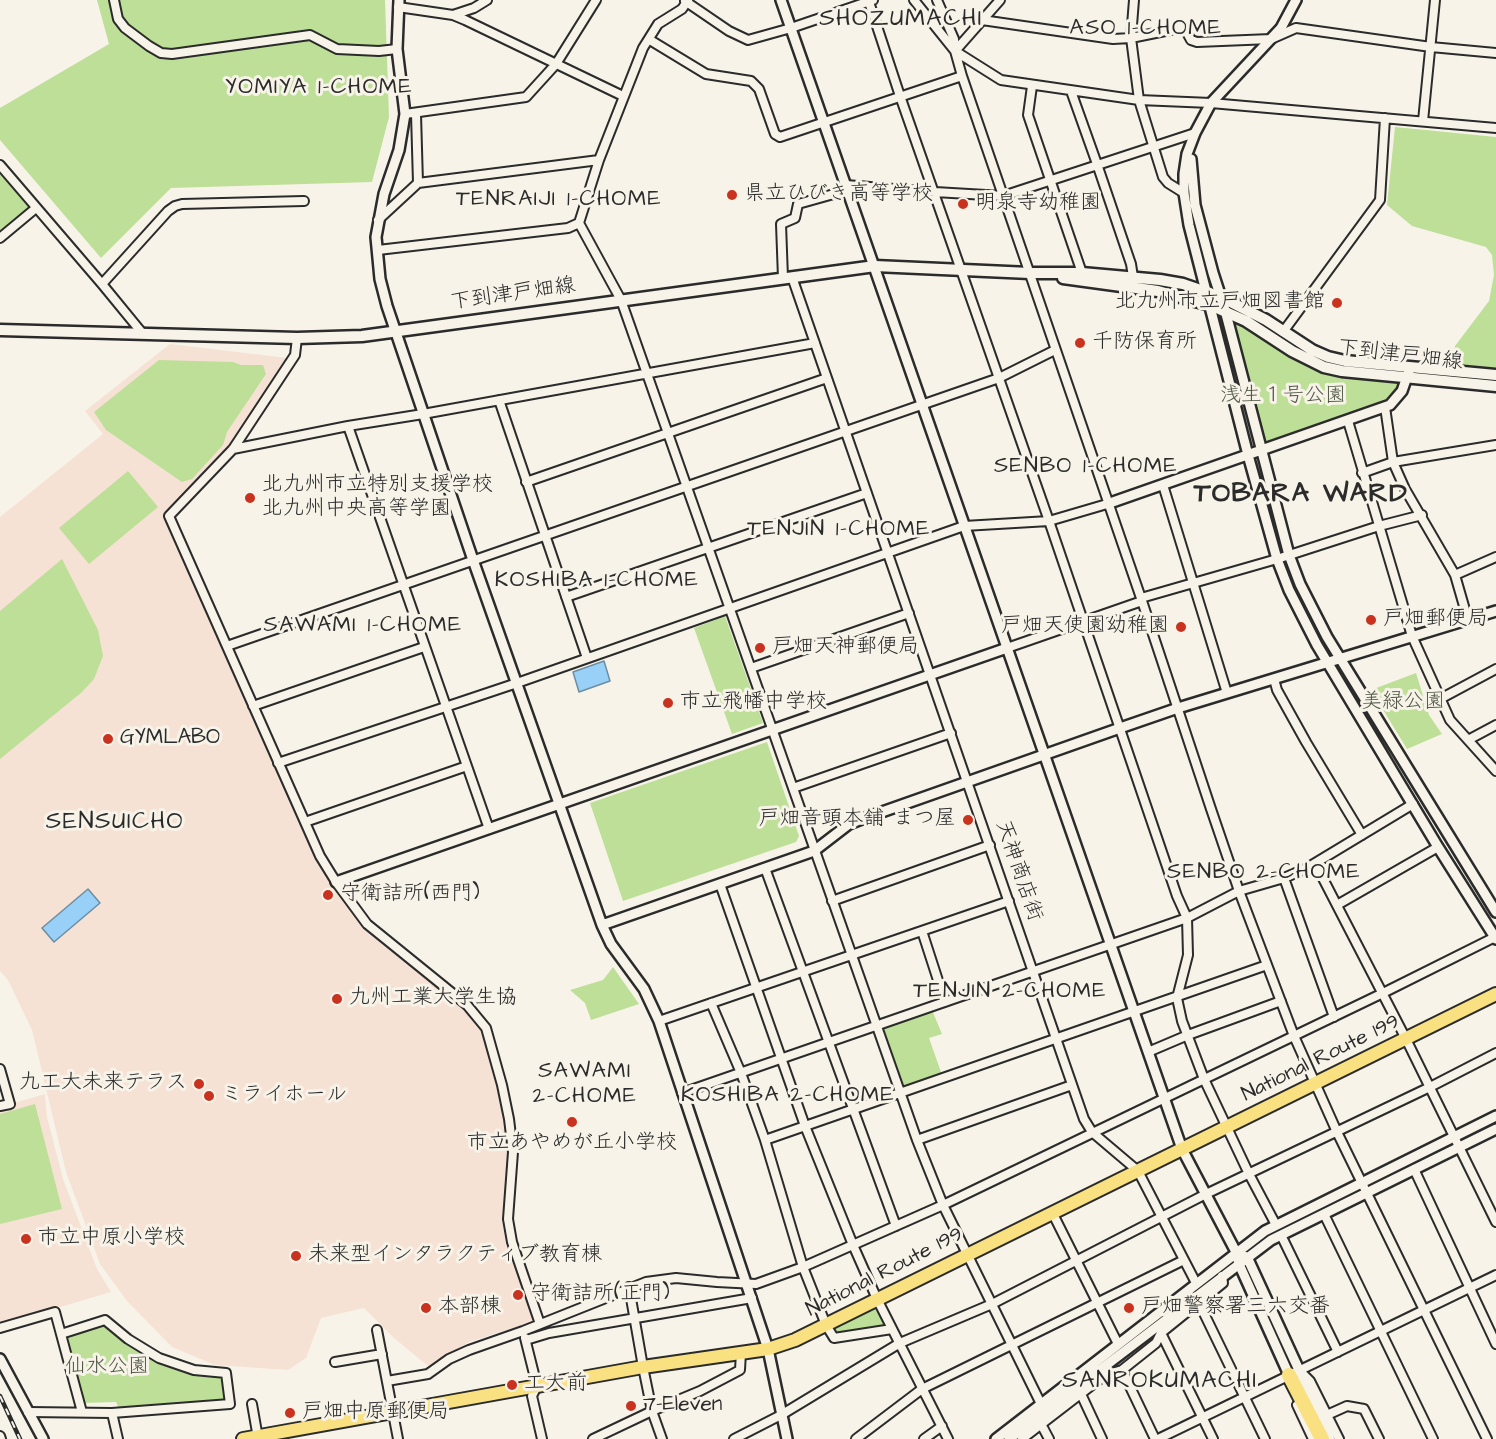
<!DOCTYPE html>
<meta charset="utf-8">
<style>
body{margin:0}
canvas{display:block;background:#f7f3e8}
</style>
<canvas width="1496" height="1439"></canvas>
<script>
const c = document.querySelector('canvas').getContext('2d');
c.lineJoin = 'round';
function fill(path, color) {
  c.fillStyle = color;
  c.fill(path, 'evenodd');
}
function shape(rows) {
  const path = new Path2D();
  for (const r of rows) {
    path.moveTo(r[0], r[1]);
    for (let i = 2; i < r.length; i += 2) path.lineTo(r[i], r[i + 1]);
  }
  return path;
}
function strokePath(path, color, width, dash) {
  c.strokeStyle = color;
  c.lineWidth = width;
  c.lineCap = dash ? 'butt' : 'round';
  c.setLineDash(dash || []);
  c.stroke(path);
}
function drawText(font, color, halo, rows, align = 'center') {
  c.font = font + ' "Architects Daughter","Klee One",sans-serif';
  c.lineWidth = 6;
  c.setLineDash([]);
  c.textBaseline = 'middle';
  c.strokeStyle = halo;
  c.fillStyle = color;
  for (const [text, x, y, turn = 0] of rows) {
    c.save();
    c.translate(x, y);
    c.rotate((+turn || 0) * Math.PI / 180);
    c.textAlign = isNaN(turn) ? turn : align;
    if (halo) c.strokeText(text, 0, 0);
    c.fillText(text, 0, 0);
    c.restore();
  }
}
fill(shape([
 [170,344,287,358,226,449,167,510,167,523,323,870,360,920,453,998,483,1029,502,1094,509,1160,507,1234,535,1321,469,1342,428,1366,394,1338,364,1308,321,1318,306,1358,288,1370,215,1365,172,1347,127,1301,100,1264,66,1172,32,1030,8,980,0,971,0,517,103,434,85,411],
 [45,1094,47,1117,63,1179,97,1269,111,1292,0,1325,0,1107]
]), '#f6e2d4');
fill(shape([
 [97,0,385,0,389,117,372,182,171,188,101,258,0,140,0,108,109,44],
 [1395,127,1496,137,1496,368,1453,364,1455,346,1489,301,1494,275,1492,255,1486,247,1412,226,1387,205],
 [0,172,33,211,0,234],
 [1222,314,1243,323,1290,358,1316,371,1344,376,1400,382,1398,389,1387,402,1255,448],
 [159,360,233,362,241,365,263,365,266,374,227,432,223,445,192,479,182,482,106,430,94,412],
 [128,471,158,507,89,564,59,528],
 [62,559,98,630,103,656,94,679,82,692,0,759,0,611],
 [725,616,763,723,732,734,694,628],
 [1416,673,1429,715,1442,734,1407,749,1371,690],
 [767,742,799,836,796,842,623,901,590,803],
 [613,967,639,1004,591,1020,585,1003,570,990,603,980],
 [932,1010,942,1034,929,1038,942,1075,904,1087,882,1029],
 [35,1104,62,1209,0,1224,0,1114],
 [874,1307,885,1325,836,1335,831,1327],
 [108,1321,159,1358,226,1373,230,1404,119,1409,116,1402,83,1403,76,1382,66,1335]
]), '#bedf98');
const water = shape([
 [604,661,610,681,579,692,573,672,604,661],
 [88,889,100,903,54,942,42,928,88,889]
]);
fill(water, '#98d0f7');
strokePath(water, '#6c8ea5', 1.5);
const minor = shape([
 [114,0,118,19,125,28,149,46,161,53,172,54,310,35,337,49,379,51,397,49],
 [688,0,682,9,658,24,643,48,599,160,579,223,621,300,917,1140,943,1205,1041,1404],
 [914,0,955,51,1001,80,1139,100,1211,103,1496,128],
 [937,0,954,39,955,51,962,76,1142,601,1211,809,1239,891,1294,1036,1337,1132,1487,1439],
 [1134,0,1131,38,1139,100,1163,177,1168,183,1184,193],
 [685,1,729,31,748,40,791,28,873,0],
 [869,2,900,96,1049,521,1177,896,1187,918,1188,955,1177,998,1182,1021,1204,1079,1249,1174,1276,1225],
 [398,7,453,15,465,20,623,96],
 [453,15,474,8,487,0],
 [982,20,1113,39,1131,38,1180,28,1185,29,1191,40,1197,42,1271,39,1296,28,1431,47,1496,53],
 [650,40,706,74,751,81,759,89,775,134,780,137,962,76],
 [955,51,1000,0],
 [1032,86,1028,115,1082,273],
 [1071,91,1097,164,1131,264,1133,277],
 [405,114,526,97,556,64,596,0],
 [416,114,418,183],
 [1423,121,1435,0],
 [0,165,102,284,143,334],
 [846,185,918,191,1003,196,1195,133],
 [378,220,418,183,599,160],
 [0,238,36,208],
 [378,250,568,228,579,223],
 [792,277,1084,1119,1092,1132,1138,1171,1196,1283],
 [783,278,781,224,795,218,798,204,848,190],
 [102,284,168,211,175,206,182,204,304,201],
 [1283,332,1380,200,1385,118],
 [297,338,295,355,233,449,169,516,320,856,336,882,367,924,467,1005,486,1028,502,1085,509,1119,513,1152,508,1219,512,1242,540,1324],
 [499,400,587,658],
 [1385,407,1393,462,1405,489,1455,575,1468,620],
 [1348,421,1412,636,1450,720,1496,771],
 [348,426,489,829],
 [233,449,348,426,423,414,815,343],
 [1362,473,1393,462,1496,445],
 [526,482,827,378],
 [1163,485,1227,693],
 [1455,575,1496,557],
 [566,597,867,493],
 [1141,598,1277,559,1379,526,1422,515],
 [227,646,999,378,1055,350],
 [1007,648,1142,601],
 [751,668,909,613],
 [1274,679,1277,690,1306,742,1362,835],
 [1440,699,1496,669],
 [253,706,424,647],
 [1468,740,1496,725],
 [278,763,517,683,964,526,1049,521,1107,504],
 [793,788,951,733],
 [305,822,467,766],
 [1315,863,1406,1039,1496,1222],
 [765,868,896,1226],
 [1284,878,1334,1017],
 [720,884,805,1126,853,1245,877,1299,948,1439],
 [832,901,990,845],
 [1337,905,1438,847],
 [922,931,945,1002],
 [711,1003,741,1073,765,1140,803,1267,826,1325,834,1338,892,1329],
 [659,1021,1009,901],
 [1148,1052,1188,1035,1281,1001],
 [0,1069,10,1104,0,1106],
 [682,1093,1187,918,1239,891,1284,878,1307,868,1413,804],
 [765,1140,1267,965],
 [917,1140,1072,1085],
 [1414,1169,1496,1344],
 [1052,1212,1118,1344],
 [1324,1214,1433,1439],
 [1281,1235,1338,1352],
 [629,1287,643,1367,652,1411,662,1439],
 [1199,1303,1265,1439],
 [0,1328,55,1312,82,1412],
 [377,1330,398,1439],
 [1161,1333,1213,1439],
 [61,1334,105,1320,128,1339,159,1358,194,1370,226,1373,230,1404,112,1413],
 [525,1338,537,1386,532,1396,542,1439],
 [526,1340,549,1333,752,1298],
 [335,1362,382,1354],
 [1122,1370,1155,1439],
 [1299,1370,1310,1381,1339,1439],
 [1300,1372,1304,1385,1330,1439],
 [387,1381,428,1374,449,1359,469,1350,523,1331,646,1282,676,1278,717,1282,756,1284,803,1267,943,1205,1383,993,1495,937],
 [1081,1394,1102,1439],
 [252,1404,258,1438],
 [1297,1405,1313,1439],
 [28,1412,112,1413,118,1439],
 [1327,1415,1347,1406,1364,1409,1379,1439],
 [1041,1424,1049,1439],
 [0,1436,1,1439],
 [593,1439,652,1411,700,1391,740,1370,741,1352],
 [734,1439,781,1415,900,1343,992,1304,1206,1194,1430,1087,1496,1053],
 [856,1439,922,1389,1184,1260],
 [924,1439,942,1426],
 [1022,1439,1105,1375,1122,1370,1156,1343,1161,1333,1223,1283,1222,1276],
 [1158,1439,1496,1275]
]);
const tertiary = shape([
 [399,0,397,49,405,114,399,150,384,194,376,237,380,279,387,306,473,560,602,925,611,944,644,989,659,1021,768,1349,787,1439],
 [781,0,1182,1149,1236,1252,1239,1264,1289,1375],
 [1296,0,1281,28,1211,103,1195,133,1187,154,1184,174,1184,193,1189,225,1248,455,1277,559,1289,590,1317,645,1438,847,1496,939],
 [1191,159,1195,205,1213,273,1225,310,1289,555,1300,584,1327,637,1496,912],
 [1107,504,1390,405,1402,391,1409,371],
 [336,882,1007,648],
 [602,925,814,851,849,824,862,819,1120,728,1178,708,1496,611],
 [1244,1256,1247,1257,1299,1370],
 [0,1359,43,1439],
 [996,1439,1265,1231,1496,1116],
 [1009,1439,1271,1240,1496,1129]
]);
const secondary = shape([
 [1063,278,1158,291,1210,305,1246,321,1292,351,1324,367,1342,371,1496,386],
 [0,330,297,338,362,336,875,266,1030,273,1082,273,1160,280,1183,284,1221,297,1266,320,1312,350,1328,357,1345,361,1496,375]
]);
const trunk = shape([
 [243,1439,643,1367,768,1349,795,1340,1496,994]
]);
const motorway = shape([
 [1289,1375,1322,1439]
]);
strokePath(minor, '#2b2b2b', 12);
strokePath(tertiary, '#2b2b2b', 14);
strokePath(secondary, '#2b2b2b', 15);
strokePath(trunk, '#2b2b2b', 16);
strokePath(motorway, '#2b2b2b', 18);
strokePath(minor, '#f7f3e8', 8);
strokePath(tertiary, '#f7f3e8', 9);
strokePath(secondary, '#f7f3e8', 10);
strokePath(trunk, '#f9e181', 12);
strokePath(motorway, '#f9e181', 14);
const rail = shape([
 [0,1396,20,1439]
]);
strokePath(rail, '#2b2b2b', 4.5);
strokePath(rail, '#f7f3e8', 2, [7]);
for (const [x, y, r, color] of [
 [732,195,6,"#c8321e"],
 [963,204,6,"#c8321e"],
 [1337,303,6,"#c8321e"],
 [1080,343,6,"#c8321e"],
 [250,498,6,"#c8321e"],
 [1371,620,6,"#c8321e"],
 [1181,627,6,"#c8321e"],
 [760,648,6,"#c8321e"],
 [668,703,6,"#c8321e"],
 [108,739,6,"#c8321e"],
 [968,820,6,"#c8321e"],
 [328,895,6,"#c8321e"],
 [337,999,6,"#c8321e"],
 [199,1084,6,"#c8321e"],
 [209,1096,6,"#c8321e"],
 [572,1122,6,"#c8321e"],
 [26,1239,6,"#c8321e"],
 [296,1256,6,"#c8321e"],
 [518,1295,6,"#c8321e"],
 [426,1308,6,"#c8321e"],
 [1129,1308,6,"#c8321e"],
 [512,1385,6,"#c8321e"],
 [631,1406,6,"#c8321e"],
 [290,1413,6,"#c8321e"]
]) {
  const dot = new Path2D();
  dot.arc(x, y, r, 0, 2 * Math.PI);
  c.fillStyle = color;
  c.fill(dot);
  strokePath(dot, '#f7f3e8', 2);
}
drawText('21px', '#2b2b2b', '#f7f3e8', [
 ["県立ひびき高等学校",744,195],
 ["明泉寺幼稚園",975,204],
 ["北九州市立戸畑図書館",1325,303,"right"],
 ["千防保育所",1092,343],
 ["北九州市立特別支援学校",262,486],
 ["北九州中央高等学園",262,510],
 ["戸畑郵便局",1383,620],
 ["戸畑天使園幼稚園",1169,627,"right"],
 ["戸畑天神郵便局",772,648],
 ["市立飛幡中学校",680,703],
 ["GYMLABO",120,739],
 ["戸畑音頭本舗 まつ屋",956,820,"right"],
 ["守衛詰所(西門)",340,895],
 ["九州工業大学生協",349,999],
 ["九工大未来テラス",187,1084,"right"],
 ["ミライホール",221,1096],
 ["市立あやめが丘小学校",572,1144,"center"],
 ["市立中原小学校",38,1239],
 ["未来型インタラクティブ教育棟",308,1256],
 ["守衛詰所(正門)",530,1295],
 ["本部棟",438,1308],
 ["戸畑警察署三六交番",1141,1308],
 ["工大前",524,1385],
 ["7-Eleven",643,1406],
 ["戸畑中原郵便局",302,1413]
], 'left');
drawText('21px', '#2b2b2b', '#f7f3e8', [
 ["下到津戸畑線",513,295,-8],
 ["下到津戸畑線",1400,356,7],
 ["天神商店街",1018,871,71],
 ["National Route 199",1321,1059,-26],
 ["National Route 199",885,1273,-27]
]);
drawText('21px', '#505846', '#f7f3e8', [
 ["浅生１号公園",1283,397],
 ["美緑公園",1403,703],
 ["仙水公園",107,1368]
]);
c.letterSpacing = '1.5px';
drawText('22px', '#2b2b2b', '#f7f3e8', [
 ["ASO 1-CHOME",1146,29],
 ["YOMIYA 1-CHOME",319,88],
 ["TENRAIJI 1-CHOME",559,200],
 ["SENBO 1-CHOME",1086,467],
 ["TENJIN 1-CHOME",839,530],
 ["KOSHIBA 1-CHOME",597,581],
 ["SAWAMI 1-CHOME",363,626],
 ["SENBO 2-CHOME",1264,873],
 ["TENJIN 2-CHOME",1010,992],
 ["SAWAMI",585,1072],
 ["2-CHOME",585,1097],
 ["KOSHIBA 2-CHOME",788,1096]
]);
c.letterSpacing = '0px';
c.letterSpacing = '1.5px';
drawText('24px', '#2b2b2b', '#f7f3e8', [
 ["SHOZUMACHI",901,20],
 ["SENSUICHO",115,823],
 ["SANROKUMACHI",1160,1382]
]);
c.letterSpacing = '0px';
c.letterSpacing = '1.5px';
drawText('bold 27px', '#2b2b2b', '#f7f3e8', [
 ["TOBARA WARD",1301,495]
]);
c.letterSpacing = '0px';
</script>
